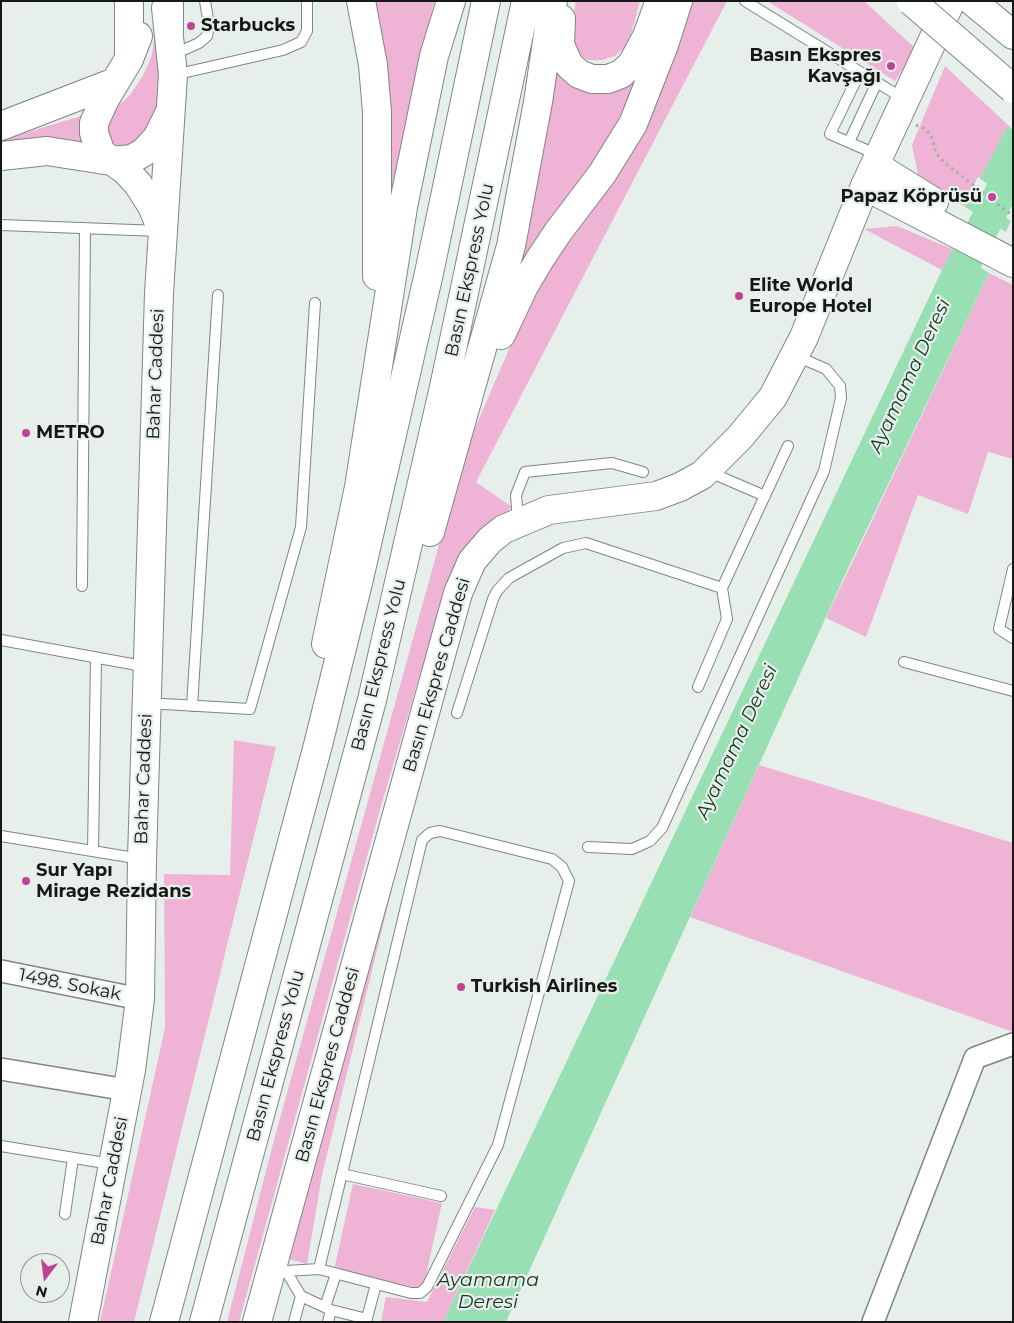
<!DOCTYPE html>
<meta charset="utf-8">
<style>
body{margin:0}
#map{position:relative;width:1014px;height:1323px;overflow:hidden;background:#e7efea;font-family:Montserrat,sans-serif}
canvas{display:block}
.frame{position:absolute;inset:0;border:2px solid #151816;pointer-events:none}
.north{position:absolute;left:20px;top:1253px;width:50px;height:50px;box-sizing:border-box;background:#e7efea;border:1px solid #939995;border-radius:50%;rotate:195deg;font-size:14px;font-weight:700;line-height:20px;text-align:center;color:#151816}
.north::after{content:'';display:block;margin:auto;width:18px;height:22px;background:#c04495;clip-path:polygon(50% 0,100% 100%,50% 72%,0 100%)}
</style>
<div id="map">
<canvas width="1014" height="1323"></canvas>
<div class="frame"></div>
<div class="north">N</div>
</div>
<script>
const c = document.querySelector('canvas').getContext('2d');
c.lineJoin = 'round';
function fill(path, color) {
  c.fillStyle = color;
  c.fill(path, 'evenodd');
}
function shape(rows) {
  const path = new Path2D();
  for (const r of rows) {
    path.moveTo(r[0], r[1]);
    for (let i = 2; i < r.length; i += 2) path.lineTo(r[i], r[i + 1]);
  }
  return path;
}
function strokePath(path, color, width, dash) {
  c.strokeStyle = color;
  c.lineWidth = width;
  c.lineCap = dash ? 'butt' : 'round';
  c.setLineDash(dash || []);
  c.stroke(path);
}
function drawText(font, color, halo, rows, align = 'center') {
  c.font = font + ' Montserrat,sans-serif';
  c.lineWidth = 4.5;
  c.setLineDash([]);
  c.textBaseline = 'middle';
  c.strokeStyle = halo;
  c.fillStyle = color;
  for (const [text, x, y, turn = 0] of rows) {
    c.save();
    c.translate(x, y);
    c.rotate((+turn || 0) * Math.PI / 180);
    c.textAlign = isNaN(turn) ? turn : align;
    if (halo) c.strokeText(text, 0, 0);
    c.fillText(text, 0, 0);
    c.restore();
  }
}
fill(shape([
 [374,1,434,1,394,196,390,195],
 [576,1,640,1,631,34,625,47,615,56,602,60,587,60,575,51,569,41],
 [690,1,727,1,476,482,512,507,467,554,440,607,381,806,239,1322,227,1322,274,1140,465,451,536,287],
 [767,1,864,1,916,49,895,81],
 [156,24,161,101,143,135,133,146,121,147,112,143,106,137,105,121,111,112,130,95,144,74,152,55],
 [945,66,1008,125,965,207,918,174,912,145],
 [555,70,565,79,642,74,604,153,519,268,548,128],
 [81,116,80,130,85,147,51,138,33,138,1,145,1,140],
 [897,226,952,249,942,270,864,229],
 [989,273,1013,285,1013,459,988,452,968,514,918,495,866,637,826,618],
 [234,740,276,747,134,1322,100,1322,165,1028,164,874,230,875],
 [759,765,1013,843,1013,1032,690,917],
 [410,815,322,1175,307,1264,280,1257],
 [353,1184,442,1203,423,1289,334,1270],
 [475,1207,495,1210,443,1322,381,1322,386,1297,427,1302]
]), '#efb4d5');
fill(shape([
 [1008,125,1013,130,1013,216,1006,232,965,207],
 [952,249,989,273,850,564,506,1322,443,1322]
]), '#99dfb4');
fill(shape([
 [978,177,1013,202,1013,222,1010,227,1012,222,971,190]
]), '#e7efea');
strokePath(shape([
 [948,297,1013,168]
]), '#99dfb4', 32);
const lane = shape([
 [745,1,904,99],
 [172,55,199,43,207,36,209,25,205,1],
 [860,72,830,134,878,155],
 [174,75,283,50,301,42,307,31,307,1],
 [849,142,877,82],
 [1,225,160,231],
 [707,471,765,496],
 [518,521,516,495,525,472,612,463,643,472],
 [1013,569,999,629,1013,638],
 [82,586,85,228],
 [1,640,148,667],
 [904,662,1013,691],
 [698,687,727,619,722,588,788,446],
 [147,703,250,709,301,527,315,303],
 [192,706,218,295],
 [457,713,493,599,497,591,509,578,563,548,586,543,722,588],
 [1,836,141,859],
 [588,847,632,849,650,841,662,828,824,471,841,398,840,386,826,369,796,356],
 [93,851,96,658],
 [1,1146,111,1164],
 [342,1174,441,1196],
 [65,1214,73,1158],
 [273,1267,286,1271,319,1269,411,1293,420,1293,427,1287,498,1145,569,881,562,867,552,859,440,831,430,833,422,840,319,1269],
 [286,1271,301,1296,331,1310,367,1319],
 [325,1307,336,1274],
 [294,1322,301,1296],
 [328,1322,331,1310],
 [366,1322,376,1284]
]);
const street = shape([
 [1,971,140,999],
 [1,1069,127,1090],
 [873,1322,975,1058,1013,1044]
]);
const secondary = shape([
 [138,36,129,59,105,99,94,123,94,133,101,153,125,170,138,184,152,206,162,230],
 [1,126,115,82],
 [1,156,47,151,111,161,132,159,144,152,157,138,169,114],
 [83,1322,131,1070,140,999,142,859,159,293,173,75,166,8],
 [257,1322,458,593,472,561,490,540,504,529,549,510,656,496,680,487,702,475,740,437,773,397,804,337,865,186,951,1]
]);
const primary = shape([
 [169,1,169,30],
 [972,1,1013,35],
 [129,59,129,1],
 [876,166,934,202],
 [865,186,1013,263]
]);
const highway = shape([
 [361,1,373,65,377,112,377,276],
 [561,19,560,45,569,65,579,74,592,79,608,79,621,74,632,64,647,36,659,3],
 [501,335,524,286,540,259,558,232,602,174,633,124,664,45,678,1],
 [430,532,511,246,538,102,553,1],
 [326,644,359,487,403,207,434,56,451,1],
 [164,1322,318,745,358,583,429,273,486,1],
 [204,1322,372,700,444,387,526,1]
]);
strokePath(lane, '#7f8681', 12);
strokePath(street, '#7f8681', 24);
strokePath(secondary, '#7f8681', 30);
strokePath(primary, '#7f8681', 30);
strokePath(highway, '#7f8681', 30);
strokePath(shape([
 [916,125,925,129,931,135,936,153,944,162,1013,216]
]), '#a6aca8', 3, [2.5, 4]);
strokePath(lane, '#fff', 10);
strokePath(street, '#fff', 21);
strokePath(secondary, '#fff', 28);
strokePath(primary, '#fff', 28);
strokePath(highway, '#fff', 28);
const primaryBridge = shape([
 [911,1,1013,89]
]);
strokePath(primaryBridge, '#7f8681', 30, []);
strokePath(primaryBridge, '#fff', 28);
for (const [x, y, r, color] of [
 [191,26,5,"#c04495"],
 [891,66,5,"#c04495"],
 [992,197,5,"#c04495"],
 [739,296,5,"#c04495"],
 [26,433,5,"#c04495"],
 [26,881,5,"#c04495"],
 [461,987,5,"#c04495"]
]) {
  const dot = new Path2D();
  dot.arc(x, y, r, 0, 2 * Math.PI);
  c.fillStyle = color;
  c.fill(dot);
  strokePath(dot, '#e7efea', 2);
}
drawText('bold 18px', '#151816', '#e7efea', [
 ["Starbucks",201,26],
 ["Basın Ekspres",881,56,"right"],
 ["Kavşağı",881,77,"right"],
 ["Papaz Köprüsü",982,197,"right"],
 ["Elite World",749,286],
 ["Europe Hotel",749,307],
 ["METRO",36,433],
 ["Sur Yapı",36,871],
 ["Mirage Rezidans",36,892],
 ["Turkish Airlines",471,987]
], 'left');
drawText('18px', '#151816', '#e7efea', [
 ["Basın Ekspress Yolu",470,270,-78],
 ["Bahar Caddesi",156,374,-88],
 ["Basın Ekspress Yolu",379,665,-76],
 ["Basın Ekspres Caddesi",437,675,-74],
 ["Bahar Caddesi",144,779,-88],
 ["1498. Sokak",70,985,11],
 ["Basın Ekspress Yolu",276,1056,-75],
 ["Basın Ekspres Caddesi",328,1065,-75],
 ["Bahar Caddesi",110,1181,-79]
]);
drawText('italic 19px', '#153422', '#e7efea', [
 ["Ayamama Deresi",910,376,-65],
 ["Ayamama Deresi",737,742,-65],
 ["Ayamama",488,1280],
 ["Deresi",488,1302]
]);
</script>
